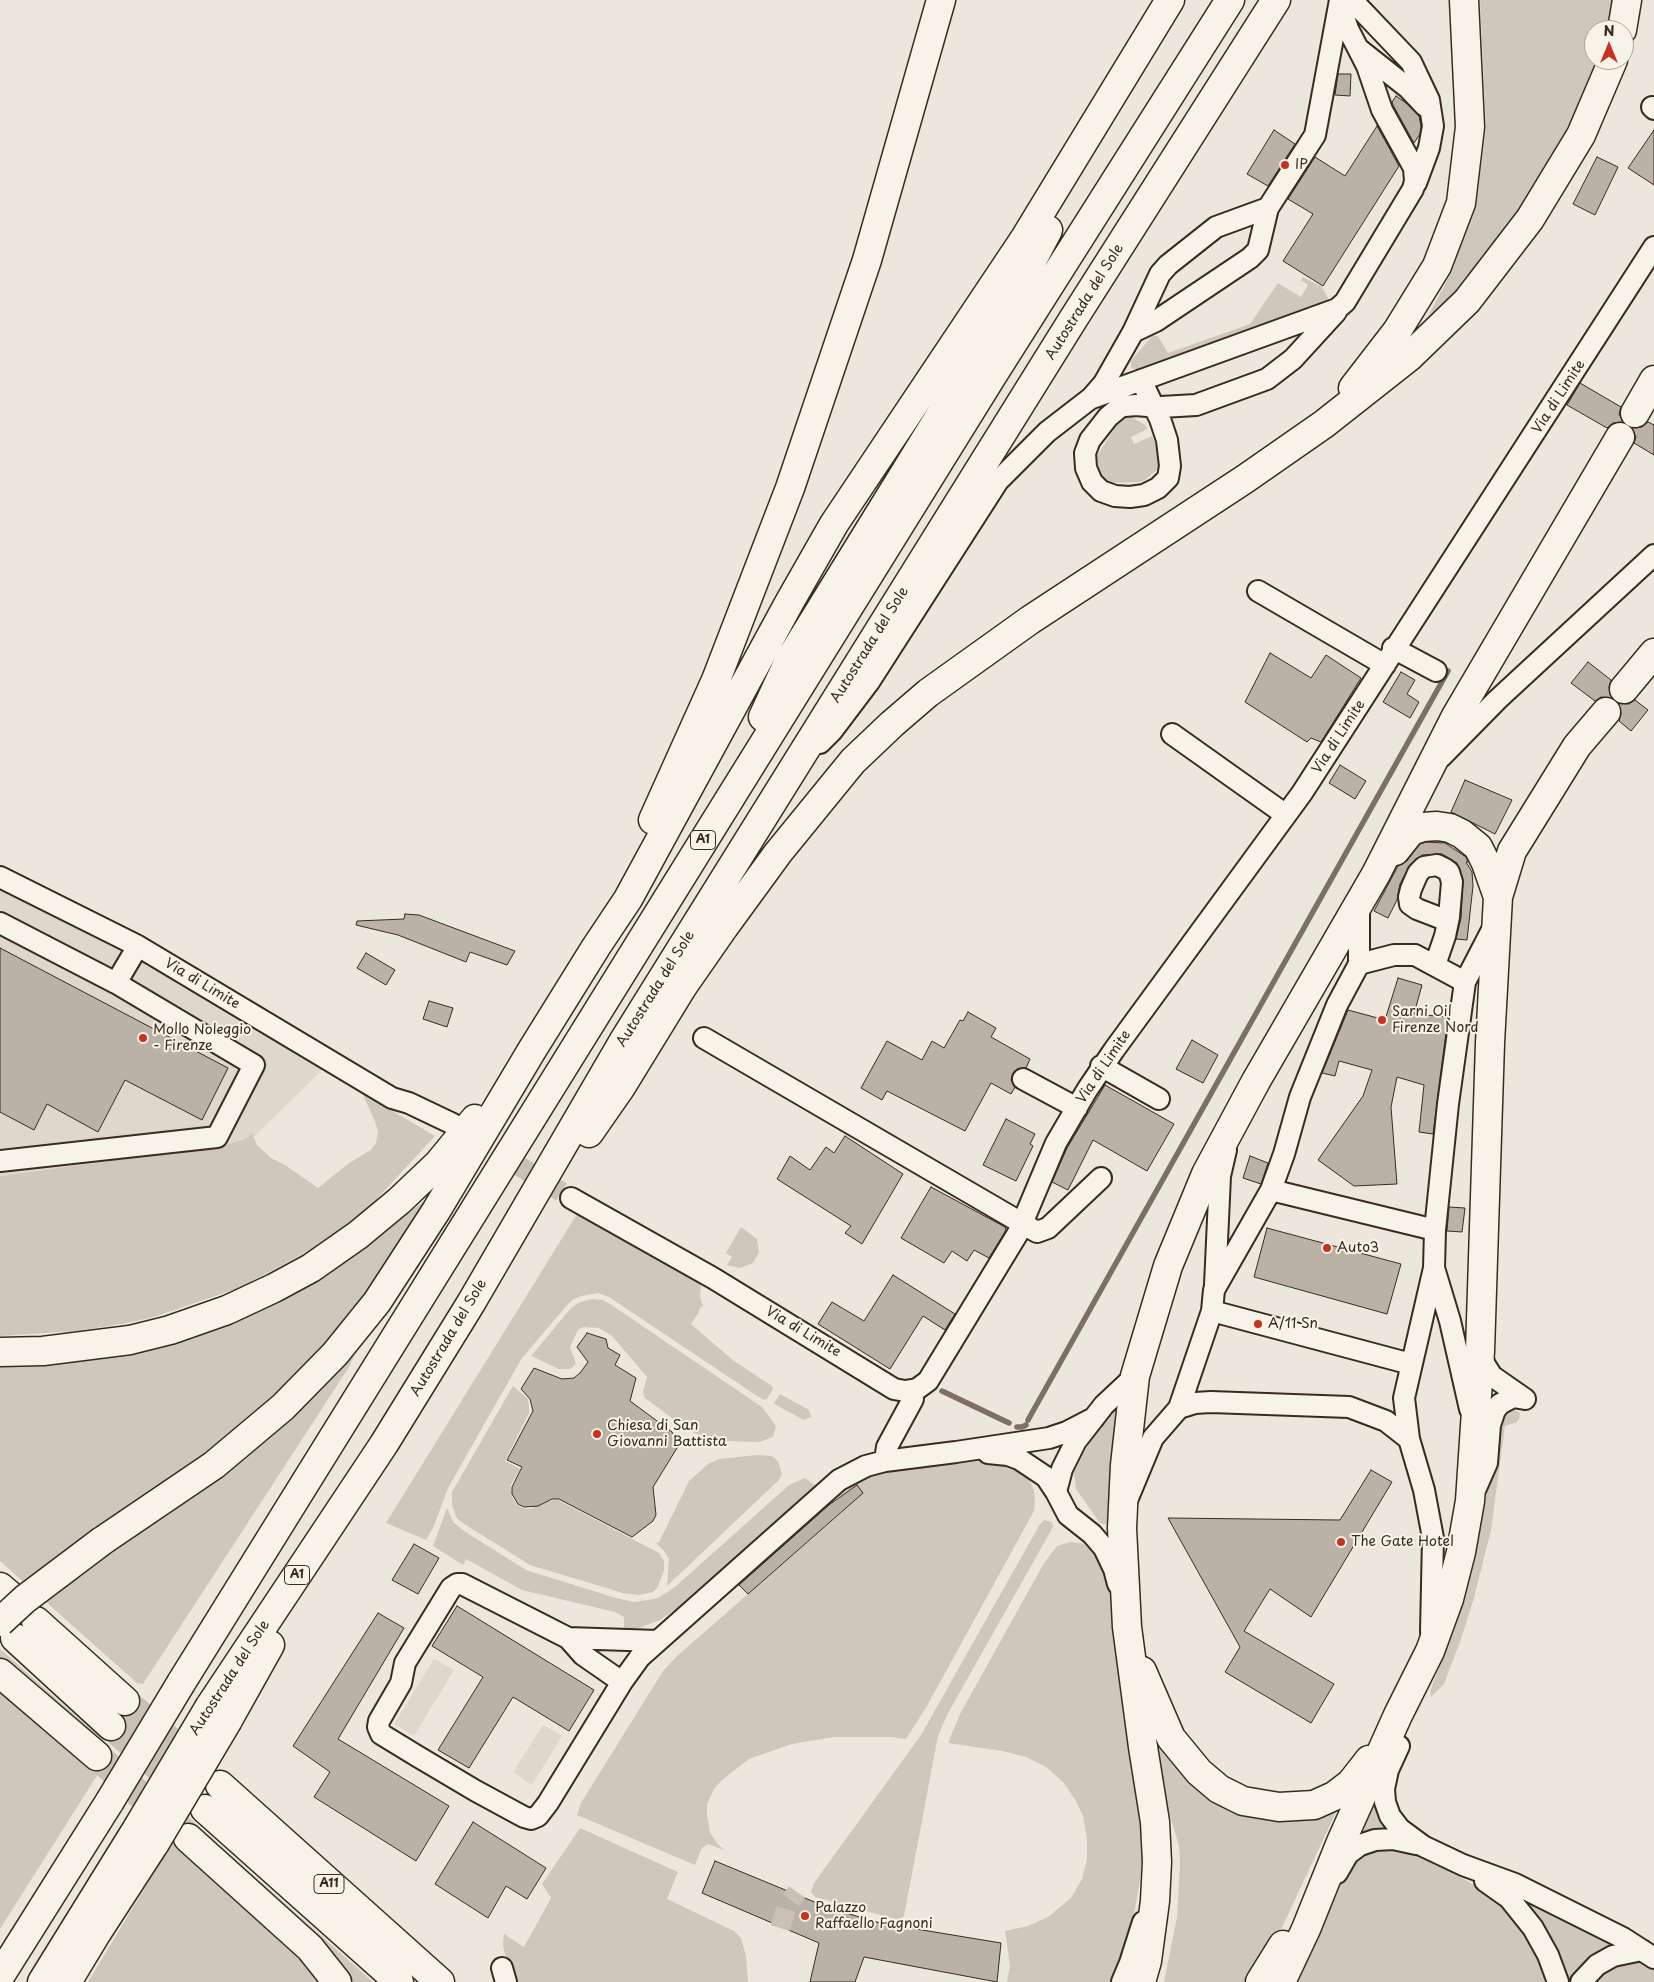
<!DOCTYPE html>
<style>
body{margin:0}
#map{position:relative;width:1654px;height:1982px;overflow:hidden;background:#ece7dc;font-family:"Playpen Sans",sans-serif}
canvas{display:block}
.north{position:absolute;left:1584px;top:20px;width:50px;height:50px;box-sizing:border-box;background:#f7f3e8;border:1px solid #aca397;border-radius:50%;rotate:0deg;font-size:14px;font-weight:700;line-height:20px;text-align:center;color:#3b2a1e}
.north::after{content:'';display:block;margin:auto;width:18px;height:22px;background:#c8321e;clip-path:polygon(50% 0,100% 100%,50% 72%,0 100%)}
</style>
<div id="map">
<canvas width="1654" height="1982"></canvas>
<div class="north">N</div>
</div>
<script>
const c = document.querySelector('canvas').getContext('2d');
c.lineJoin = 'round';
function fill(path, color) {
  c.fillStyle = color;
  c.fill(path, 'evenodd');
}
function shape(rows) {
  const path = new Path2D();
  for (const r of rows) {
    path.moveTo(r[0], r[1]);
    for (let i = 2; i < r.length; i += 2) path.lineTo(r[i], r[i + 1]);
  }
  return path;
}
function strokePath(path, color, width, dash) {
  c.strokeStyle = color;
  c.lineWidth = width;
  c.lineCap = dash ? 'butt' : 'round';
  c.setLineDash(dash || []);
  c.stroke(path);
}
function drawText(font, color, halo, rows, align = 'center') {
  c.font = font + ' "Playpen Sans",sans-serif';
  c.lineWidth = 4;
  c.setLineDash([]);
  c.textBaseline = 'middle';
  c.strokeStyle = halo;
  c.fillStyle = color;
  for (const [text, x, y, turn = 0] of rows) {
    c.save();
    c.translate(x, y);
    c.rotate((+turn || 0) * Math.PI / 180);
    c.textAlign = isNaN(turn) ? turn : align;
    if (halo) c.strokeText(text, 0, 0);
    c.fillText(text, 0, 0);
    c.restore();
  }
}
fill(shape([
 [0,888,140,960,323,1069,246,1145,154,1155,0,1176],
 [434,1659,454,1670,414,1736,394,1724],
 [543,1725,562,1736,532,1785,513,1772]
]), '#ddd7cc');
fill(shape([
 [1480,0,1613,0,1608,30,1594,30,1594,60,1600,60,1590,90,1550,170,1463,291,1428,316,1451,273,1476,207,1486,127],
 [1303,277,1322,287,1330,302,1138,370,1131,368,1131,361,1152,336,1158,336,1168,353,1250,324,1278,283,1301,297,1308,285,1301,280],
 [1129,415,1145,425,1147,429,1131,437,1134,444,1152,436,1160,455,1159,468,1145,480,1140,482,1102,483,1091,465,1120,420],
 [362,1093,435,1136,373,1203,354,1219,312,1249,239,1288,154,1317,127,1323,76,1331,0,1336,0,1176,227,1145,246,1139,252,1133,257,1145,271,1158,285,1165,318,1188,349,1163,371,1150,376,1143,378,1132,375,1121],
 [426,1199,428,1200,374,1285,305,1368,270,1403,212,1453,67,1559,81,1577,107,1557,108,1548,371,1320,349,1367,143,1684,137,1683,0,1561,0,1365,48,1364,103,1358,156,1346,218,1328,284,1300,325,1277,368,1247],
 [577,1214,701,1284,700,1297,703,1306,700,1308,698,1314,691,1324,734,1361,772,1386,773,1389,767,1399,764,1400,757,1396,609,1297,598,1293,581,1296,574,1299,568,1304,522,1358,448,1488,433,1528,426,1540,386,1523],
 [741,1227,757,1239,759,1252,753,1263,740,1268,727,1265,732,1257,726,1253],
 [591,1299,603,1300,610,1304,762,1407,776,1426,773,1437,759,1442,725,1441,705,1438,688,1430,645,1398,643,1392,647,1377,612,1336,599,1328,583,1327,578,1330,570,1347,576,1364,570,1369,559,1369,531,1356,571,1308,578,1303],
 [513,1386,528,1399,529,1406,529,1413,505,1461,520,1469,510,1486,512,1497,515,1502,522,1508,531,1509,547,1501,558,1500,659,1553,664,1561,664,1570,658,1587,653,1592,638,1595,623,1593,530,1565,461,1522,456,1517,452,1505,452,1492],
 [780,1394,809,1410,811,1417,804,1420,776,1405,774,1403],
 [1510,1407,1520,1413,1519,1419,1517,1422,1505,1426,1491,1530,1474,1598,1461,1639,1444,1684,1431,1697,1430,1691,1453,1633,1475,1559,1500,1417],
 [1117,1408,1119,1409,1111,1524,1103,1524,1100,1523,1076,1489,1074,1473,1091,1439,1114,1409],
 [757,1455,772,1456,778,1461,782,1474,779,1480,667,1586,669,1559,664,1551,656,1543,659,1542,689,1481,708,1464,719,1459],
 [984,1458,1007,1461,1027,1475,1034,1490,1035,1502,1034,1511,927,1706,906,1739,890,1737,834,1737,792,1744,749,1759,722,1780,714,1789,707,1804,707,1816,710,1832,716,1842,724,1850,708,1844,702,1848,695,1865,577,1815,581,1803,663,1671,677,1656,842,1512,838,1494,861,1478,877,1473],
 [805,1478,816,1486,679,1607,660,1620,639,1628,624,1629,624,1617,615,1612,522,1590,466,1559,463,1565,433,1546,447,1508,454,1523,464,1531,526,1570,616,1598,634,1602,648,1600,658,1598,675,1587,789,1485],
 [1044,1520,1052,1522,1053,1527,947,1715,938,1736,904,1916,900,1919,895,1919,815,1897,811,1892,814,1883,921,1735,1040,1524],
 [1070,1542,1087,1544,1096,1549,1105,1565,1115,1607,1144,1830,1143,1861,1135,1909,1120,1966,1114,1982,1007,1982,1010,1966,1005,1931,1028,1926,1048,1917,1071,1898,1082,1879,1087,1859,1087,1839,1083,1816,1076,1801,1064,1783,1046,1767,1026,1757,1002,1751,948,1743,960,1714,1044,1563,1057,1546],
 [0,1649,110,1746,105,1752,0,1661],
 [0,1688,98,1774,0,1929],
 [1149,1716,1197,1782,1336,1812,1270,1953,1252,1982,1164,1982,1177,1917,1180,1863,1179,1846,1155,1765],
 [1373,1795,1389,1830,1355,1838],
 [184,1813,299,1916,373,1982,353,1982,328,1954,257,1885,182,1818],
 [580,1828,678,1872,667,1899,734,1931,741,1938,746,1956,748,1982,511,1982,503,1945,504,1934,524,1947,551,1898,542,1884],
 [173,1841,237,1895,326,1982,88,1982],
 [1392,1849,1408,1852,1464,1879,1499,1901,1525,1930,1550,1982,1292,1982,1342,1879,1356,1860,1365,1855,1381,1850],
 [1527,1900,1611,1943,1610,1946,1585,1961,1572,1982,1566,1982,1524,1902],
 [1635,1962,1654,1967,1654,1982,1594,1982,1611,1967]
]), '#cec8bc');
strokePath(shape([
 [942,1391,1009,1423],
 [1028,1420,1448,671],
 [1017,1427,1022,1427,1026,1425]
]), '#7c7064', 5.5);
const building = shape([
 [1338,74,1351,74,1350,96,1335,95,1338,74],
 [1396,96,1406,103,1419,116,1421,126,1420,134,1414,143,1393,105,1392,102,1396,96],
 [1377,126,1399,166,1323,286,1283,261,1313,214,1288,199,1315,157,1345,176,1377,126],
 [1274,130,1295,144,1268,186,1247,174,1274,130],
 [1654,130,1654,185,1628,168,1654,130],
 [1597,157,1618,167,1595,215,1573,204,1597,157],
 [1580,383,1621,407,1619,414,1623,422,1613,423,1607,428,1567,405,1580,383],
 [1648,422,1654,425,1654,455,1634,443,1636,437,1632,428,1642,427,1648,422],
 [1270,653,1311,678,1326,655,1361,678,1321,742,1311,738,1307,742,1245,702,1270,653],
 [1588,662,1611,680,1609,687,1612,698,1601,697,1595,701,1571,683,1588,662],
 [1401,672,1415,680,1407,694,1419,702,1410,718,1383,702,1401,672],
 [1635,700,1648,710,1631,731,1619,721,1621,714,1618,703,1629,704,1635,700],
 [1340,765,1366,781,1355,799,1329,783,1340,765],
 [1465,780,1512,800,1495,834,1451,812,1465,780],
 [1426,842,1445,843,1466,857,1468,862,1466,862,1472,872,1473,886,1467,940,1456,939,1461,918,1463,879,1457,863,1442,854,1422,855,1410,865,1400,884,1397,900,1388,918,1374,911,1398,866,1407,861,1420,844,1426,842],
 [405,914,419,915,515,951,507,965,470,952,466,962,398,935,356,925,357,921,404,919,405,914],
 [0,948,228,1068,202,1120,125,1080,98,1132,47,1104,34,1130,0,1112,0,948],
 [366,953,395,970,386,985,357,968,366,953],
 [1398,978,1422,985,1414,1014,1448,1017,1433,1134,1419,1132,1424,1085,1397,1077,1391,1107,1397,1184,1354,1186,1318,1160,1363,1096,1372,1070,1339,1061,1335,1076,1322,1073,1348,1010,1385,1020,1398,978],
 [429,1001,453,1008,447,1027,423,1019,429,1001],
 [968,1012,996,1028,991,1037,1030,1059,1026,1068,1017,1069,1013,1073,1011,1080,1015,1087,1011,1094,991,1083,965,1131,887,1091,882,1100,861,1088,887,1041,922,1060,932,1041,944,1048,960,1020,963,1021,968,1012],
 [1192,1040,1218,1055,1203,1083,1176,1069,1192,1040],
 [1105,1085,1174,1124,1147,1171,1093,1140,1068,1190,1052,1182,1067,1148,1105,1085],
 [1006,1119,1035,1134,1030,1144,1033,1146,1016,1181,983,1165,1006,1119],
 [845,1136,903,1174,862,1244,845,1233,851,1226,777,1179,790,1156,810,1170,826,1147,834,1153,845,1136],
 [1250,1156,1268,1163,1261,1184,1243,1178,1250,1156],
 [931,1187,1005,1227,1006,1230,989,1258,974,1250,967,1261,952,1251,944,1263,901,1238,931,1187],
 [1449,1207,1465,1208,1462,1232,1447,1231,1449,1207],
 [1267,1228,1401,1264,1387,1314,1254,1277,1267,1228],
 [893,1275,955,1314,945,1330,923,1316,890,1369,818,1324,832,1302,864,1321,893,1275],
 [587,1333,606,1339,608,1348,620,1355,615,1365,636,1378,630,1401,672,1432,678,1442,677,1448,653,1487,656,1515,653,1521,632,1537,559,1499,552,1499,538,1506,524,1507,518,1504,512,1494,512,1487,522,1467,507,1460,533,1411,530,1399,521,1389,534,1368,562,1379,574,1378,580,1373,588,1362,577,1347,587,1333],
 [1371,1470,1392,1482,1311,1617,1270,1589,1244,1631,1334,1684,1311,1723,1225,1672,1240,1647,1168,1518,1340,1520,1371,1470],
 [857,1485,863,1493,748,1594,739,1585,829,1505,857,1485],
 [414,1544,439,1558,418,1594,392,1580,414,1544],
 [457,1606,594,1690,569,1731,513,1697,469,1768,438,1750,483,1677,432,1646,457,1606],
 [378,1613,404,1628,338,1739,449,1806,416,1861,314,1797,330,1772,293,1746,378,1613],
 [473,1822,546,1868,527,1899,506,1886,488,1918,435,1884,473,1822],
 [715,1861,829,1908,880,1923,1001,1943,997,1982,864,1957,855,1982,810,1982,819,1943,702,1893,715,1861]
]);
fill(building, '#bab2a7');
strokePath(building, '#3b2a1e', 1);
strokePath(shape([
 [468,1134,571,1198],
 [780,1928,787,1906,797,1892]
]), '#c9c1b6', 20, [20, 10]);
strokePath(shape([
 [125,1701,200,1767],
 [111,1726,185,1791],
 [97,1756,168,1820]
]), '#c9c1b6', 28, [28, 14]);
const minor = shape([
 [1352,0,1411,62,1429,100,1433,126,1429,148,1416,183],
 [1360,50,1408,88,1425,106],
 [1652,107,1654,109],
 [1133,332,1156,321,1250,258,1258,250,1268,208],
 [1141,380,1154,407,1160,419,1167,440,1170,466,1168,478,1158,488,1144,495,1130,497,1115,496,1101,491,1092,482,1086,468,1085,453,1090,440,1108,417,1120,407,1125,406,1136,405,1147,406,1154,407,1161,407,1196,405,1267,379,1293,359,1336,312],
 [1092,398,1337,309,1345,302,1413,189,1415,181,1414,168,1382,110,1367,66,1348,29,1340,5],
 [1258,591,1385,665],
 [1393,648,1436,671],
 [1172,734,1286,815],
 [820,743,832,731,869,682,998,481,1047,432,1091,398,1104,383,1133,332,1160,274,1168,265,1216,227,1268,208,1315,135,1340,0],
 [1441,757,1497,700,1654,555],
 [0,877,138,946,392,1098,409,1103,453,1124],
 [0,923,116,983,254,1065,217,1137,0,1161],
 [1359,964,1394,955,1415,955,1465,982],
 [1435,965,1445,936,1449,917,1452,882,1449,872,1445,869,1437,865,1424,867,1418,873,1411,889,1409,897,1410,904,1417,909,1448,921],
 [116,983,138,946],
 [704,1038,1037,1232,1048,1228,1101,1178],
 [1101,1066,1159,1099],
 [1023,1079,1077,1108],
 [1271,1190,1435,1230],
 [571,1198,713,1278,894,1389,905,1391,917,1389,928,1381,1018,1233,1056,1143,1087,1090,1114,1050,1302,793,1654,247],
 [1215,1285,1220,1176,1226,1150],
 [1212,1311,1411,1364],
 [1480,1351,1485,1365,1492,1376,1525,1399],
 [1179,1408,1195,1403,1211,1402,1349,1407,1386,1421,1409,1439],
 [1470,1409,1450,1321,1434,1268,1435,1230,1448,1104,1465,982,1494,926],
 [988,1453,1008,1455,1019,1459,1046,1477,1056,1492],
 [885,1461,887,1447,913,1399,912,1390],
 [1476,1488,1487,1463,1490,1425,1495,1410,1500,1404,1513,1397,1525,1399],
 [1128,1498,1153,1438,1179,1408,1212,1311,1214,1290,1271,1190,1284,1154,1300,1097,1337,1005,1359,964,1359,905],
 [1118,1584,1114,1569,1104,1548,1092,1534,1068,1515,1056,1492,1062,1469,1076,1441,1104,1405,1135,1376],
 [1431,1632,1433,1538,1424,1490,1409,1439,1404,1398,1434,1268],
 [568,1638,658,1641],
 [622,1682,583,1655,568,1638,462,1584,457,1584,451,1588,405,1663,401,1683,379,1721,378,1727,381,1734,417,1756,476,1791,524,1817,531,1819,538,1816,548,1803,622,1682,640,1657,839,1480,866,1466,885,1461,956,1452,1049,1438,1067,1432,1094,1418],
 [1399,1746,1388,1770,1384,1789,1385,1802,1390,1816,1400,1829,1423,1846,1463,1865,1515,1884,1623,1938,1654,1958],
 [1337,1873,1348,1854,1360,1845,1375,1840,1393,1839,1416,1844],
 [1485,1881,1509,1898,1533,1928,1548,1955,1558,1982],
 [502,1968,506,1982],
 [1122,1982,1130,1963,1143,1922],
 [1581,1982,1597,1965,1613,1956,1642,1950]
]);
const highway = shape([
 [1622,30,1627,0],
 [1353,388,1397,331,1437,266,1461,203,1470,127,1464,0],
 [1635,413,1654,380],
 [1624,689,1654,653],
 [763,717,790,659,1012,299,1048,230],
 [653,820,716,680,790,488,867,260,941,0],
 [1395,851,1411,831,1423,827,1437,826,1450,828,1462,834,1478,847,1486,863,1498,897],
 [589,1133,621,1087,683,986,724,927,778,853,853,761,892,724,928,693,1030,620,1245,479,1324,424,1409,357,1467,301,1530,219,1581,135,1613,60],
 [0,1352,43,1351,130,1340,170,1330,227,1310,274,1288,311,1268,358,1235,399,1201,438,1164,475,1119],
 [102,1541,214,1465,283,1407,335,1354,377,1302,436,1211,532,1050,596,947,628,899,789,603,834,524,1025,238,1170,0],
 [0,1587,14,1599],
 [36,1621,125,1701],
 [15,1638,111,1726],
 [1142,1671,1171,1738,1199,1772,1219,1789,1243,1801,1279,1807,1314,1805,1334,1796,1351,1783,1369,1760],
 [0,1673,97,1756],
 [181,1683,992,376,1230,0],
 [210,1706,384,1444,471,1303,623,1042,1072,321,1276,0],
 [228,1720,270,1645],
 [220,1785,440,1982],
 [205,1809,399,1982],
 [188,1838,310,1948,337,1982],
 [0,1976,110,1801],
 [42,1982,138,1827],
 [67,1982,96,1934,155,1843],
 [1141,1982,1147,1961,1155,1901,1157,1862,1155,1822,1143,1747,1127,1627,1122,1528,1125,1465,1135,1376,1168,1266,1206,1174,1256,1081,1376,874,1456,716,1620,437],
 [1260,1982,1283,1945],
 [1281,1982,1306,1929,1341,1842,1398,1715,1430,1651,1449,1599,1461,1552,1470,1501,1480,1351,1490,1043,1498,897,1512,851,1577,746,1606,712]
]);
strokePath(minor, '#3b2a1e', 24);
strokePath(highway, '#3b2a1e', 31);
strokePath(minor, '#f7f3e8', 20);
strokePath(highway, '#f7f3e8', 28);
const highwayBridge = shape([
 [0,1622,25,1599,102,1541],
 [110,1801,181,1683],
 [138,1827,210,1706],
 [155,1843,228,1720]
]);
strokePath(highwayBridge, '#3b2a1e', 31, []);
strokePath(highwayBridge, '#f7f3e8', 28);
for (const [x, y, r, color] of [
 [1285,165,5,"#c8321e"],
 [1382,1020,5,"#c8321e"],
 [143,1038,5,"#c8321e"],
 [1327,1248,5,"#c8321e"],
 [1258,1324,5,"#c8321e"],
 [597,1434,5,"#c8321e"],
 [1341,1542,5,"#c8321e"],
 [805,1916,5,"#c8321e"]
]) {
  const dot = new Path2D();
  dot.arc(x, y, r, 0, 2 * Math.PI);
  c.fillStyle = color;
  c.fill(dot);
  strokePath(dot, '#f7f3e8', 2);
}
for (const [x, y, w] of [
 [703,840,25],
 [297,1575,25],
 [329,1884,30]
]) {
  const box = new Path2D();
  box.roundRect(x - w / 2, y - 9.5, w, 19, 4);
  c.fillStyle = '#f7f3e8';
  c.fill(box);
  strokePath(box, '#3b2a1e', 1);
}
drawText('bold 12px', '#3b2a1e', null, [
 ["A1",703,840],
 ["A1",297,1575],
 ["A11",329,1884]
]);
drawText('14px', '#3b2a1e', '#f7f3e8', [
 ["IP",1295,165],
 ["Sarni Oil",1392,1012],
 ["Firenze Nord",1392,1028],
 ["Mollo Noleggio",153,1030],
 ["- Firenze",153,1046],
 ["Auto3",1337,1248],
 ["A/11 Sn",1268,1324],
 ["Chiesa di San",607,1426],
 ["Giovanni Battista",607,1442],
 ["The Gate Hotel",1351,1542],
 ["Palazzo",815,1908],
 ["Raffaello Fagnoni",815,1924]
], 'left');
drawText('14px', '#3b2a1e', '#f7f3e8', [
 ["Autostrada del Sole",1085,302,-58],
 ["Via di Limite",1559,397,-57],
 ["Autostrada del Sole",870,645,-58],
 ["Via di Limite",1339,737,-57],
 ["Via di Limite",202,984,31],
 ["Autostrada del Sole",656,989,-58],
 ["Via di Limite",1104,1067,-56],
 ["Via di Limite",803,1332,31],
 ["Autostrada del Sole",449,1338,-59],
 ["Autostrada del Sole",230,1678,-57]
]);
</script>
